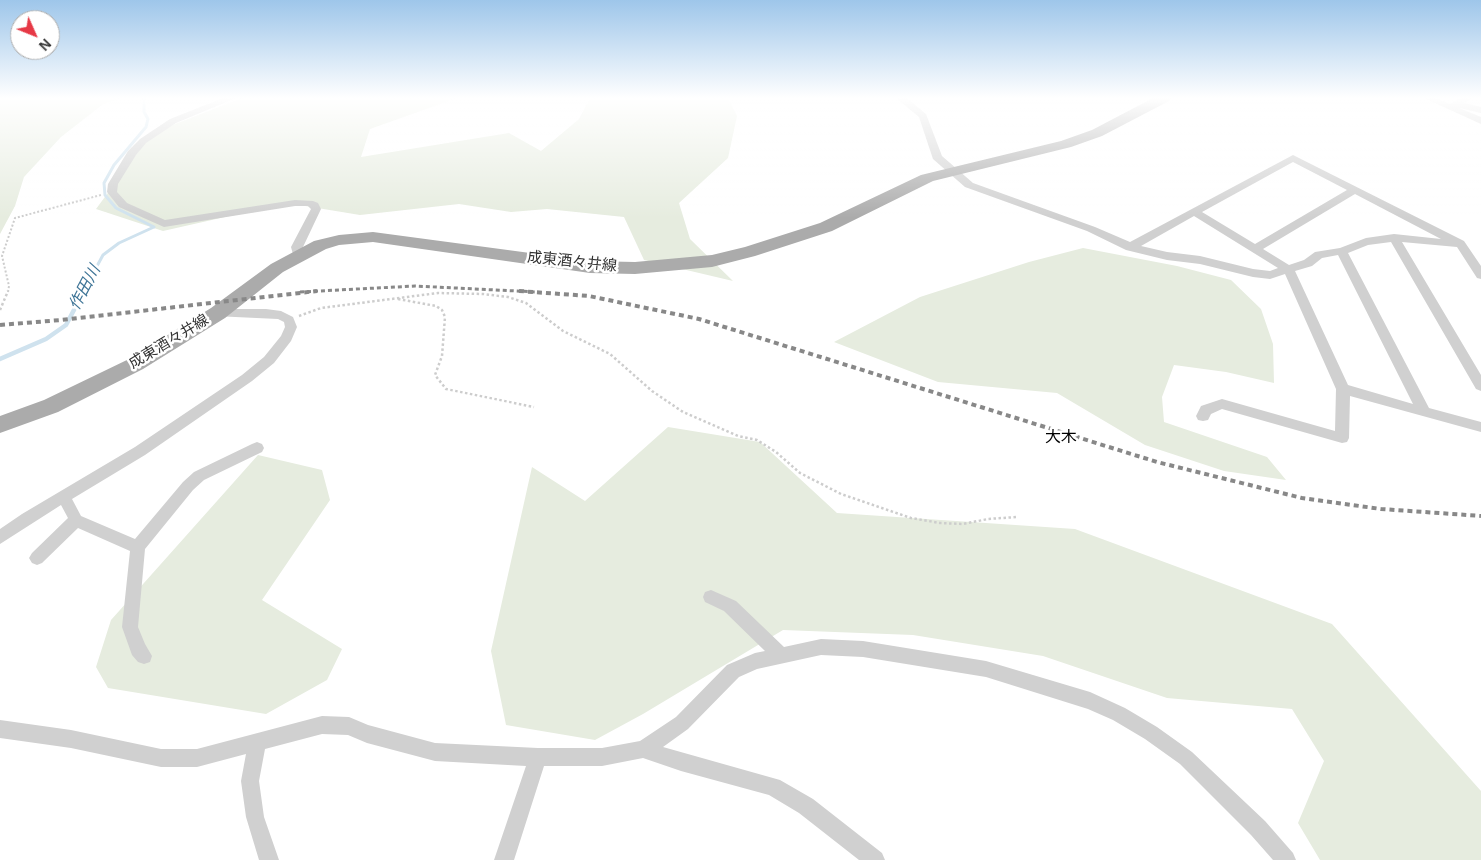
<!DOCTYPE html>
<meta charset="utf-8">
<style>
body{margin:0}
#map{position:relative;width:1481px;height:860px;overflow:hidden;background:#fff;font-family:Helvetica,sans-serif}
canvas{display:block}
.north{position:absolute;left:10px;top:10px;width:50px;height:50px;box-sizing:border-box;background:#fff;border:1px solid #adadad;border-radius:50%;rotate:134deg;font-size:14px;font-weight:700;line-height:20px;text-align:center;color:#333}
.north::after{content:'';display:block;margin:auto;width:18px;height:22px;background:#e63946;clip-path:polygon(50% 0,100% 100%,50% 72%,0 100%)}
</style>
<div id="map">
<canvas width="1481" height="860"></canvas>
<div class="north">N</div>
</div>
<script>
const c = document.querySelector('canvas').getContext('2d');
c.lineJoin = 'round';
function fill(path, color) {
  c.fillStyle = color;
  c.fill(path, 'evenodd');
}
function shape(rows) {
  const path = new Path2D();
  for (const r of rows) {
    path.moveTo(r[0], r[1]);
    for (let i = 2; i < r.length; i += 2) path.lineTo(r[i], r[i + 1]);
  }
  return path;
}
function strokePath(path, color, width, dash) {
  c.strokeStyle = color;
  c.lineWidth = width;
  c.lineCap = dash ? 'butt' : 'round';
  c.setLineDash(dash || []);
  c.stroke(path);
}
function drawText(font, color, halo, rows, align = 'center') {
  c.font = font + ' Helvetica,"Noto Sans JP",sans-serif';
  c.lineWidth = 5;
  c.setLineDash([]);
  c.textBaseline = 'middle';
  c.strokeStyle = halo;
  c.fillStyle = color;
  for (const [text, x, y, turn = 0] of rows) {
    c.save();
    c.translate(x, y);
    c.rotate((+turn || 0) * Math.PI / 180);
    c.textAlign = isNaN(turn) ? turn : align;
    if (halo) c.strokeText(text, 0, 0);
    c.fillText(text, 0, 0);
    c.restore();
  }
}
fill(shape([
 [0,98,121,98,102,105,61,137,24,177,15,206,0,234],
 [242,98,457,98,370,129,361,157,509,133,541,151,579,119,590,98,728,98,737,116,728,158,679,203,690,239,733,281,644,260,624,217,547,209,511,212,459,204,360,215,287,203,163,231,96,209,152,133],
 [1083,248,1177,266,1231,280,1261,309,1273,344,1274,383,1226,372,1174,365,1162,397,1164,422,1267,457,1286,480,1224,471,1145,445,1057,393,938,382,834,342,920,297,1029,262],
 [668,427,760,442,837,513,1075,529,1332,624,1481,791,1481,860,1320,860,1298,823,1324,761,1292,709,1167,698,1043,656,913,635,783,630,643,714,595,740,506,725,491,651,532,467,585,501],
 [258,455,322,470,330,500,262,600,342,649,327,680,266,714,108,688,96,667,111,620]
]), '#e6ecdf');
strokePath(shape([
 [144,98,144,112,148,119,146,127,114,165,104,183,105,195,116,208,154,227],
 [83,292,103,255,119,243,154,227]
]), '#cfe2ee', 3);
strokePath(shape([
 [0,359,46,339,66,325,84,291]
]), '#cfe2ee', 4.5);
strokePath(shape([
 [8,292,9,286,2,256,15,218,101,195]
]), '#cdcdcd', 2, [2, 2]);
strokePath(shape([
 [398,299,436,306,442,310,445,317,442,356,435,375,446,389,534,407],
 [0,310,8,291],
 [299,316,321,308,438,293,483,294,508,297,526,303,563,331,610,354,652,391,683,412,738,436,757,440,776,452,800,473,841,494,911,518,940,523,963,524,988,519,1017,517]
]), '#cdcdcd', 2.5, [2.5, 2.5]);
fill(shape([
 [223,98,236,98,176,123,146,143,136,155,118,184,117,192,127,203,165,220,295,200,313,201,318,203,321,209,303,247,304,255,302,258,294,258,291,247,311,209,308,206,295,206,164,227,119,207,107,192,108,184,128,151,140,139,170,119,223,98],
 [896,98,907,98,926,114,942,156,973,183,1095,227,1130,242,1293,155,1464,241,1481,266,1481,279,1477,278,1457,247,1402,242,1481,375,1481,391,1476,389,1391,242,1368,245,1348,253,1429,408,1481,422,1481,432,1350,396,1349,438,1347,442,1342,443,1222,409,1211,414,1208,420,1203,421,1198,420,1196,416,1201,406,1222,399,1335,431,1336,389,1285,274,1270,279,1253,277,1200,264,1167,260,1126,250,1087,231,965,187,933,159,919,117,896,98],
 [1293,162,1347,190,1255,244,1202,212,1293,162],
 [1355,194,1441,239,1394,234,1366,238,1340,248,1315,252,1304,260,1289,265,1263,249,1355,194],
 [1194,216,1278,268,1270,271,1253,269,1200,256,1167,252,1141,246,1194,216],
 [1338,255,1413,404,1348,385,1295,271,1312,266,1322,258,1338,255],
 [1424,98,1437,98,1450,104,1460,98,1472,98,1464,103,1481,107,1481,113,1459,108,1481,117,1481,124,1424,98],
 [218,309,266,309,281,311,293,317,297,327,291,341,274,363,252,381,145,455,72,499,81,516,135,539,183,482,194,472,252,444,257,442,262,444,264,448,262,452,204,480,193,490,145,549,138,627,145,644,152,656,150,662,144,664,138,662,132,655,122,627,130,551,78,528,42,563,37,565,32,563,29,558,32,553,68,518,61,505,0,544,0,529,22,514,135,447,242,375,264,357,281,336,285,327,284,322,278,319,214,316,212,313,214,310,218,309],
 [711,590,736,601,784,647,821,639,863,641,986,661,1090,692,1125,708,1157,727,1192,752,1265,821,1293,853,1296,860,1273,860,1251,835,1180,764,1145,739,1113,720,1088,709,986,677,863,657,821,655,757,669,739,677,688,729,663,747,780,780,813,799,882,853,885,860,859,860,799,813,769,795,681,771,643,758,602,766,544,766,514,860,494,860,526,766,435,761,367,743,348,735,322,734,265,749,259,781,264,817,279,860,259,860,246,817,241,781,246,754,197,767,161,767,71,748,0,738,0,720,71,730,161,749,197,749,322,716,349,717,368,725,435,743,538,748,602,748,640,741,676,717,727,665,755,653,765,651,724,611,705,602,703,597,705,592,711,590]
]), '#d0d0d0');
fill(shape([
 [1153,98,1171,98,1169,101,1102,136,1071,147,933,181,832,231,755,256,712,267,635,274,590,273,373,242,339,245,326,249,283,272,225,318,143,369,58,412,0,433,0,416,44,400,129,359,211,308,271,264,314,241,339,235,373,232,590,261,635,262,712,255,745,247,820,223,921,175,1061,141,1092,130,1153,98]
]), '#ababab');
strokePath(shape([
 [300,292,415,286,537,292]
]), '#888', 3, [4, 3]);
strokePath(shape([
 [519,291,589,296,699,319,1157,462,1302,498,1381,509,1481,516],
 [0,325,61,320,317,291]
]), '#888', 4, [5, 4]);
const sky = c.createLinearGradient(0, 0, 0, 218);
sky.addColorStop(0, '#9ec6ea');
sky.addColorStop(0.45, '#fff');
sky.addColorStop(1, '#ffffff00');
c.fillStyle = sky;
c.fillRect(0, 0, 1481, 218);
drawText('15px', '#333', '#fff', [
 ["成東酒々井線",572,262,6],
 ["成東酒々井線",169,342,-31]
]);
drawText('italic 16px', '#3f7597', '#fff', [
 ["作田川",85,288,-62]
]);
drawText('16px', '#000', '#fff', [
 ["大木",1061,438]
]);
</script>
